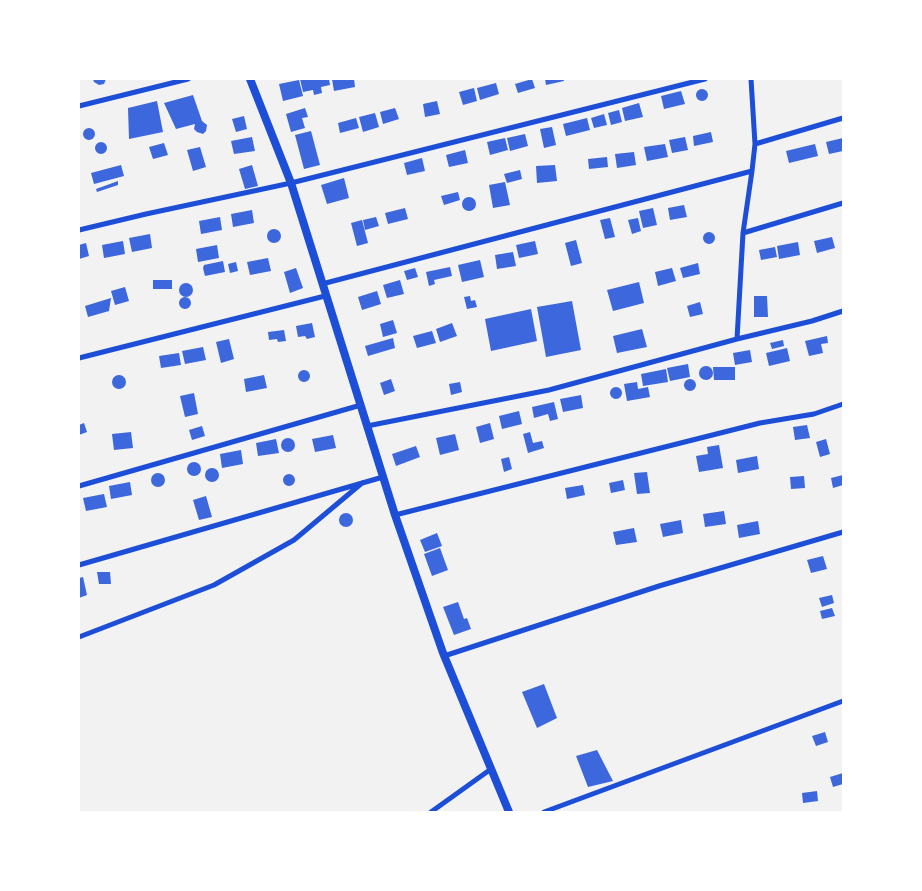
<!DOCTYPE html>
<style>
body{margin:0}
#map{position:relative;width:922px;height:891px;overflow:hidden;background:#f2f2f2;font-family:Commissioner,sans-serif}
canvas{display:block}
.frame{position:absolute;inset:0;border:80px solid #fff;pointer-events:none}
</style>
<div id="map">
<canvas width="922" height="891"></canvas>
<div class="frame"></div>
</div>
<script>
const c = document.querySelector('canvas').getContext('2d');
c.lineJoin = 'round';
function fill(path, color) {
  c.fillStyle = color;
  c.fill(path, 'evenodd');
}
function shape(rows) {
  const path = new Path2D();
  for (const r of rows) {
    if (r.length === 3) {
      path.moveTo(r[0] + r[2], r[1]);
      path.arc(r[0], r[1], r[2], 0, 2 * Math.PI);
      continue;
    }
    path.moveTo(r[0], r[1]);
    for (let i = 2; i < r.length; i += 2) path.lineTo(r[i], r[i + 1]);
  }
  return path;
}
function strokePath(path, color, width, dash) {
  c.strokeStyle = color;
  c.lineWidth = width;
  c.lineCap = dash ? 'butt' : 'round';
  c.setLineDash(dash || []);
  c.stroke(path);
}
fill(shape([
 [93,79,106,79,104,84,99,85,94,82],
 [300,79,329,79,330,85,321,87,322,93,314,95,313,90,303,92],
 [332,79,354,79,355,87,334,91],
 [532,79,535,88,518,93,515,84],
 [545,79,563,79,564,81,546,85],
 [299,80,303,96,283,101,279,84],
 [496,83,499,94,480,100,477,88],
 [474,88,477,101,463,105,459,92],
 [702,95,6],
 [681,91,685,104,664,109,661,96],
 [193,95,202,121,207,125,206,131,203,134,197,132,194,129,195,124,176,129,164,103],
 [157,101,163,132,129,139,128,108],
 [437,101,440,114,425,117,423,104],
 [639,103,643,117,625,121,622,108],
 [305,108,308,117,302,118,305,128,291,132,286,114],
 [395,108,399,119,383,124,380,112],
 [619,110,622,122,611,125,608,113],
 [375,113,379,127,363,132,359,117],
 [604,114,607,125,594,128,591,118],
 [244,116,247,129,236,132,232,119],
 [356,118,359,128,340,133,338,123],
 [587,118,590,130,566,136,563,124],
 [552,127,556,145,544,148,540,129],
 [89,134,6],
 [311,131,320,165,304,169,295,135],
 [711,132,713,142,694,146,693,136],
 [525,134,528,146,510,151,507,138],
 [252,137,255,151,234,154,231,141],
 [685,137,688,150,672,153,669,140],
 [505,138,508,150,490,155,487,142],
 [843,138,843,151,829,154,826,142],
 [101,148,6],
 [164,143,168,155,153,159,149,147],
 [665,144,668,157,647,161,644,147],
 [815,144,818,156,789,163,786,151],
 [200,147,206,167,193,171,187,150],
 [465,150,468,163,449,167,446,155],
 [634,152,636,165,617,168,615,154],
 [607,157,608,167,589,169,588,159],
 [422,158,425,171,407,175,404,163],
 [121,165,124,176,94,184,91,173],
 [252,165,258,186,245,189,239,169],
 [555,165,557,181,537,183,536,166],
 [520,170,522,179,507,183,504,174],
 [344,178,349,198,327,204,321,185],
 [118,181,118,185,97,192,96,189],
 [505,182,510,205,493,208,489,185],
 [458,192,460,200,444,205,441,196],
 [469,204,7],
 [684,205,687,217,670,220,668,208],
 [405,208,408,219,388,224,385,213],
 [653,208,657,225,643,228,639,211],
 [252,210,254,223,233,227,231,214],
 [220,217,222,230,201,234,199,221],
 [376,217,379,226,365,230,363,220],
 [610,218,615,237,605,239,600,220],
 [638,218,641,231,632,234,628,220],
 [362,220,368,243,357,246,351,223],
 [274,236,7],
 [709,238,6],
 [150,234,152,248,132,252,129,238],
 [832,237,835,248,817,253,814,241],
 [576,240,582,263,571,266,565,243],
 [123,241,125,254,104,258,102,245],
 [535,241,538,254,519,258,516,245],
 [798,242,800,255,779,259,777,246],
 [86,243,89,256,79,259,79,245],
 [217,245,219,258,198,262,196,249],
 [775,247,777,257,761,260,759,250],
 [513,252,516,266,497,269,495,255],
 [268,258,271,271,250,275,247,262],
 [480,260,484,277,462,282,458,265],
 [223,261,225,272,205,276,203,268,204,265],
 [236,262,238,271,230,273,228,264],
 [698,263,700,274,683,278,680,268],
 [450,267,452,276,434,280,435,284,429,286,426,272],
 [296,268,303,288,290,293,284,272],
 [415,268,418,277,407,280,404,271],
 [672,268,676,281,658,286,655,272],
 [153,280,172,280,172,289,153,289],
 [400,280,404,294,387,298,383,285],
 [639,282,644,303,613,311,607,290],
 [186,290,7],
 [125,287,129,301,115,305,111,291],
 [377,291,381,304,362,310,358,297],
 [470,296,471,301,475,300,477,307,467,309,464,297],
 [754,296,767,296,768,317,754,317],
 [185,303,6],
 [111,298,109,311,88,317,85,306],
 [572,301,581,350,546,357,537,307],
 [700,302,703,314,690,317,687,306],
 [531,309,537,341,491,351,485,319],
 [393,320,397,333,383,337,380,324],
 [312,323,315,337,307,339,305,336,298,337,296,326],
 [452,323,457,336,440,342,436,329],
 [642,329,647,347,617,353,613,336],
 [284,330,286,341,278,342,277,339,269,340,268,332],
 [432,331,436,343,417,348,413,336],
 [827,336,828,343,821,344,823,353,809,356,805,341],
 [393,338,395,348,368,356,365,346],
 [229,339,234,359,221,363,216,342],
 [783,340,784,346,772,349,770,343],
 [203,347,206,360,185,364,182,351],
 [787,348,790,361,769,366,766,353],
 [750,350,752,362,735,365,733,353],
 [179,353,181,365,161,368,159,356],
 [688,364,690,377,670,381,667,368],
 [706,373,7],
 [713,367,735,367,735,380,714,380],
 [666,369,668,382,643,386,641,374],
 [304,376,6],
 [264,375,267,388,246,392,244,379],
 [119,382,7],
 [690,385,6],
 [391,379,395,391,384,395,380,383],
 [460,382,462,392,451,395,449,384],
 [637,382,638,389,648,387,650,397,627,401,624,384],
 [616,393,6],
 [194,393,198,414,185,417,180,396],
 [581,395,583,408,563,412,560,399],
 [554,402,558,419,550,421,548,414,534,418,532,407],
 [519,411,522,424,502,429,499,416],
 [84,423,87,432,79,435,79,425],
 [490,423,494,439,480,443,476,427],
 [807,425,810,438,795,440,793,427],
 [202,426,205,436,192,440,189,430],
 [131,432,133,448,114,450,112,434],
 [530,432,533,443,542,441,544,448,528,453,523,434],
 [455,434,459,450,440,455,436,438],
 [333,435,336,448,315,452,312,439],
 [288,445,7],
 [276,439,279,453,258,456,256,443],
 [826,439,830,454,820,457,816,442],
 [719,445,723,468,699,472,696,456,708,454,707,447],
 [416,446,420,457,396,466,392,454],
 [241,450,243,464,222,468,220,454],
 [757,456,759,469,738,473,736,460],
 [509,457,512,469,504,472,501,459],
 [194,469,7],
 [212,475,7],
 [647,472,650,493,637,494,634,473],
 [158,480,7],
 [289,480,6],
 [843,475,843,485,833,488,831,478],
 [804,476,805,488,791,489,790,477],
 [623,480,625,490,611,493,609,483],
 [130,482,132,495,111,499,109,486],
 [583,485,585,495,567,499,565,488],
 [104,494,107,507,86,511,83,498],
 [206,496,212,517,199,520,193,500],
 [724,511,726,524,705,527,703,514],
 [346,520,7],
 [681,520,683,533,663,537,660,524],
 [758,521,760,534,739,538,737,525],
 [634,528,637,542,616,545,613,532],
 [437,533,442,546,425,552,420,540],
 [440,548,448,570,432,576,424,554],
 [823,556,827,569,811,573,807,560],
 [97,572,110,572,111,584,99,584],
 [83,577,87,595,79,598,79,578],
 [832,595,834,603,822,607,819,598],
 [458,602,464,619,467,618,471,629,454,635,443,607],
 [832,608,835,616,822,619,820,611],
 [544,684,557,718,537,728,522,692],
 [825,732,828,742,816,746,812,736],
 [597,750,613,781,588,787,576,756],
 [843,773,843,784,833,787,830,777],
 [817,791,818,801,803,803,802,793]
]), '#3d67dc');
strokePath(shape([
 [79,106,188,79],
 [755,144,843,118],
 [79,230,146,214,291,183,705,79],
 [743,233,843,203],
 [322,284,752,171],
 [737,339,743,233,752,171,755,144,751,79],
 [79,358,325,296],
 [367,426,549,390,737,339,812,321,843,311],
 [79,486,361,405],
 [395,515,760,423,814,414,843,404],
 [79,565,383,477],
 [79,637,214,585,294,540,362,483],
 [444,656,659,586,843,532],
 [431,812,491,769],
 [544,812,843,701]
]), '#1d4ed8', 5);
strokePath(shape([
 [250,79,291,183,395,515,443,653,509,812]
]), '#1d4ed8', 8);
</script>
